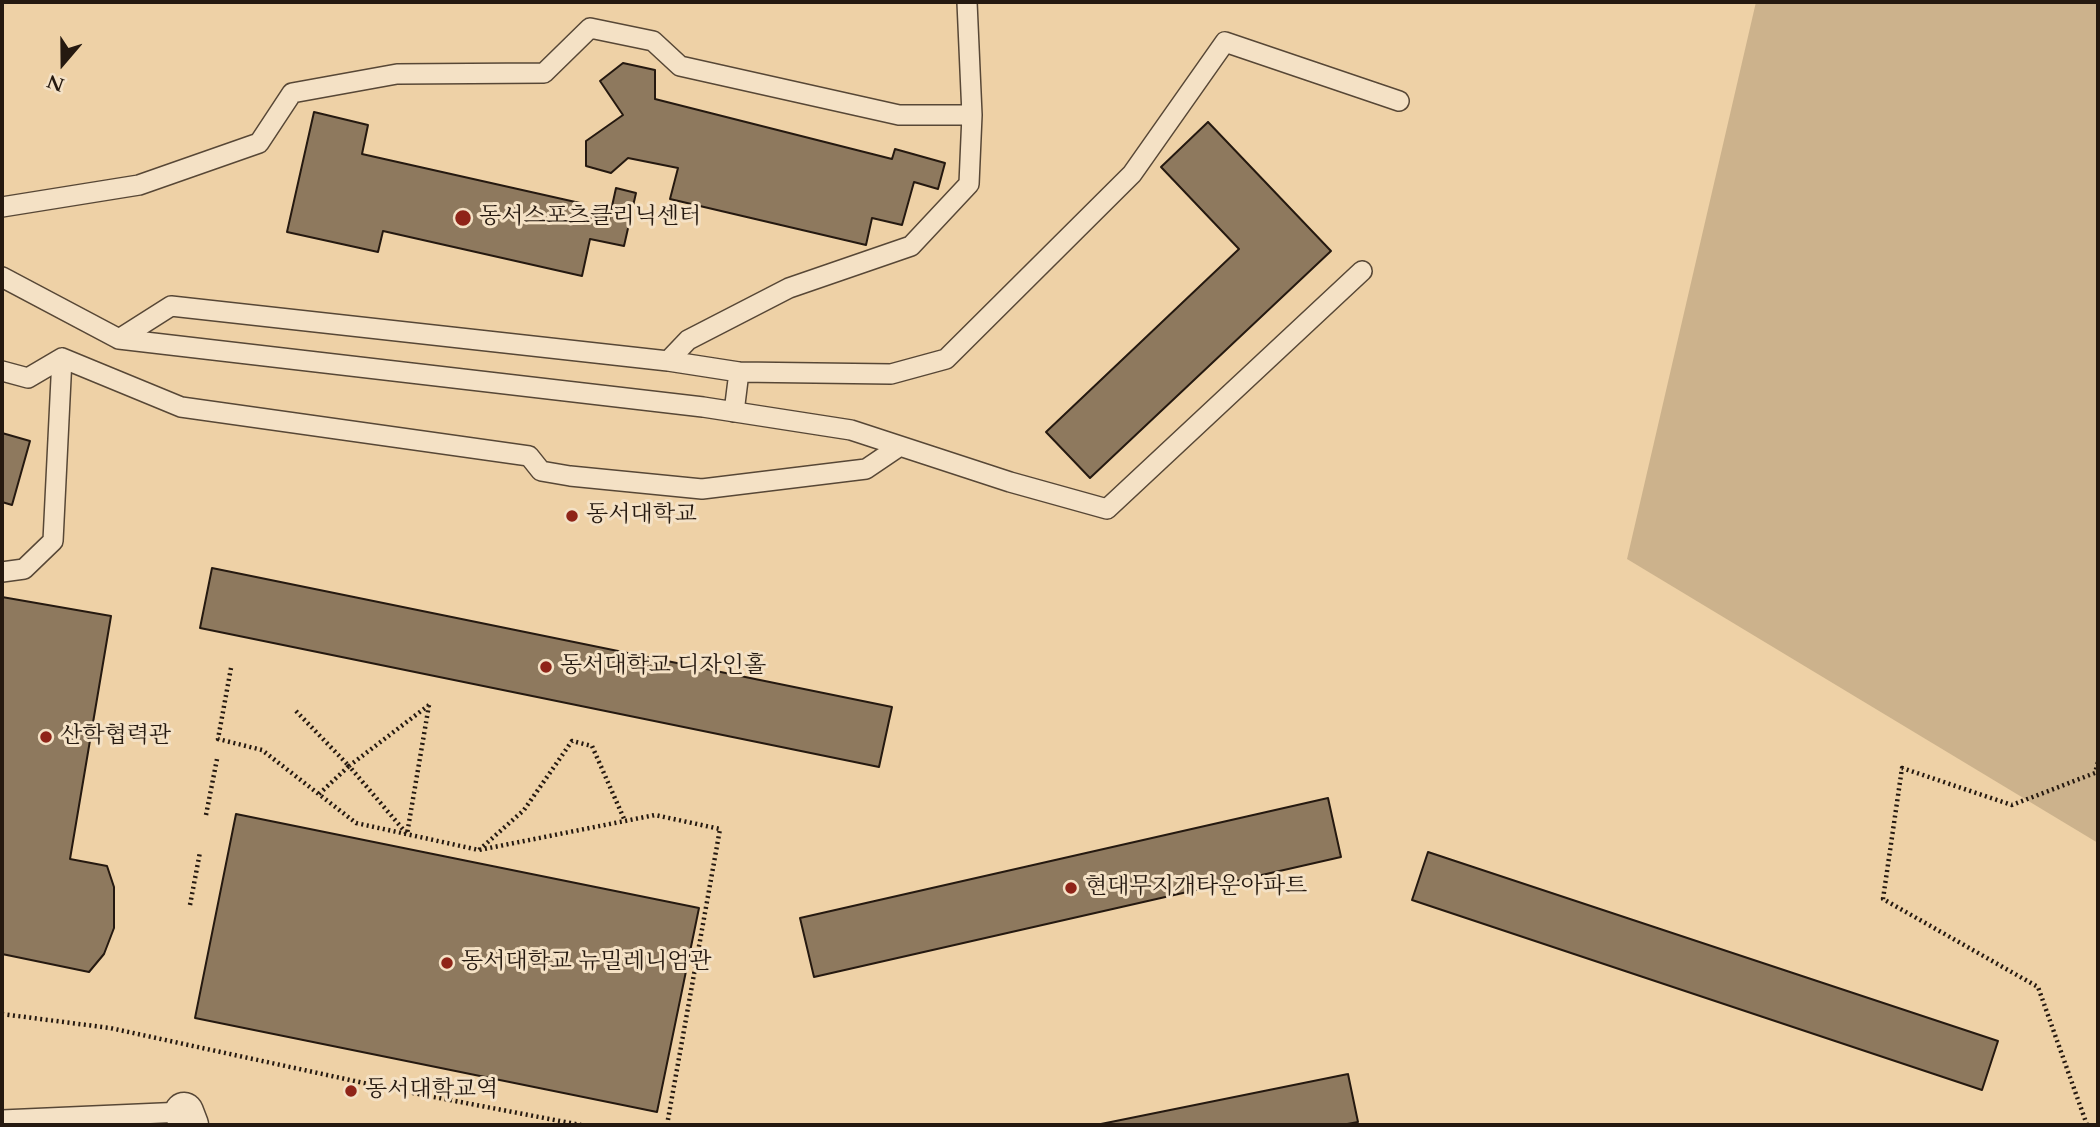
<!DOCTYPE html>
<meta charset="utf-8">
<style>
body{margin:0}
#map{position:relative;width:2100px;height:1127px;overflow:hidden;background:#eed1a6;font-family:Cardo,serif}
canvas{display:block}
.frame{position:absolute;inset:0;border:4px solid #251910;pointer-events:none}
.north{position:absolute;left:28px;top:28px;width:70px;height:70px;-webkit-text-stroke:5px #f4e1c5;paint-order:stroke;rotate:200deg;font-size:19px;font-weight:700;line-height:28px;text-align:center;color:#251910}
.north::after{content:'';display:block;margin:auto;width:24px;height:32px;background:#251910;clip-path:polygon(50% 0,100% 100%,50% 72%,0 100%)}
</style>
<div id="map">
<canvas width="2100" height="1127"></canvas>
<div class="frame"></div>
<div class="north">N</div>
</div>
<script>
const ctx = document.querySelector('canvas').getContext('2d');
ctx.lineJoin = 'round';
function fillPath(path, color) {
  ctx.fillStyle = color;
  ctx.fill(path, 'evenodd');
}
function poly(rows) {
  const path = new Path2D();
  for (const r of rows) {
    path.moveTo(r[0], r[1]);
    for (let i = 2; i < r.length; i += 2) path.lineTo(r[i], r[i + 1]);
  }
  return path;
}
function stroke(path, color, width, dash) {
  ctx.strokeStyle = color;
  ctx.lineWidth = width;
  ctx.lineCap = dash ? 'butt' : 'round';
  ctx.setLineDash(dash || []);
  ctx.stroke(path);
}
function write(font, color, halo, rows, align = 'center') {
  ctx.font = font + ' Cardo,"Noto Serif KR",serif';
  ctx.lineWidth = 6;
  ctx.setLineDash([]);
  ctx.textBaseline = 'middle';
  ctx.strokeStyle = halo;
  ctx.fillStyle = color;
  for (const [text, x, y, turn = 0] of rows) {
    ctx.save();
    ctx.translate(x, y);
    ctx.rotate((+turn || 0) * Math.PI / 180);
    ctx.textAlign = isNaN(turn) ? turn : align;
    if (halo) ctx.strokeText(text, 0, 0);
    ctx.fillText(text, 0, 0);
    ctx.restore();
  }
}
fillPath(poly([
 [1756,2,2098,2,2098,843,1627,559]
]), '#ccb28c');
const building = poly([
 [623,63,655,70,655,99,892,159,895,149,945,163,938,189,914,182,902,225,872,218,866,245,670,199,678,168,628,158,611,173,586,166,586,141,623,115,600,81,623,63],
 [314,112,368,125,362,154,580,203,578,213,609,220,616,188,636,193,624,246,590,239,582,276,383,231,378,252,287,232,314,112],
 [1208,122,1331,251,1090,478,1046,432,1239,249,1161,167,1208,122],
 [2,433,30,441,12,505,2,502,2,433],
 [212,568,892,707,879,767,200,628,212,568],
 [2,597,111,616,70,859,107,866,114,887,114,928,104,954,89,972,2,954,2,597],
 [1328,798,1341,857,814,977,800,918,1328,798],
 [236,814,699,908,657,1112,195,1018,236,814],
 [1428,852,1998,1041,1982,1090,1412,900,1428,852],
 [1348,1074,1358,1122,1342,1125,1096,1125,1348,1074]
]);
fillPath(building, '#8e795e');
stroke(building, '#251910', 2);
const service = poly([
 [2,207,139,185,259,143,292,93,397,74,544,73,590,28,653,41,680,66,899,115,972,115],
 [2,277,119,339,703,407,851,430,1010,482,1107,509,1362,271],
 [119,339,171,306,668,361,739,372,891,374,946,359,1132,174,1225,42,1399,101],
 [62,358,181,407,529,456,541,471,570,476,702,489,866,469,900,446],
 [668,361,688,340,789,288,911,246,969,184,972,115,967,2],
 [2,371,28,378,62,358],
 [734,412,739,372],
 [2,572,24,569,53,541,62,358],
 [2,1120,184,1112]
]);
const minor = poly([
 [184,1112,189,1125]
]);
stroke(service, '#574736', 22);
stroke(minor, '#574736', 41);
stroke(poly([
 [231,668,218,739,262,750,356,823,479,850,655,815,720,829,667,1125],
 [429,705,407,834,349,766,429,705],
 [296,711,349,766,319,794],
 [206,815,217,759],
 [479,850,524,810,572,741,592,746,625,821],
 [190,905,200,852],
 [2,1014,110,1028,387,1088,581,1125],
 [2087,1125,2038,987,1883,899,1902,768,2012,805,2095,773,2098,762]
]), '#251910', 4.5, [2, 3.5]);
stroke(service, '#f4e1c5', 19);
stroke(minor, '#f4e1c5', 38);
for (const [x, y, r, color] of [
 [463,218,9,"#8f2418"],
 [572,516,7,"#8f2418"],
 [546,667,7,"#8f2418"],
 [46,737,7,"#8f2418"],
 [1071,888,7,"#8f2418"],
 [447,963,7,"#8f2418"],
 [351,1091,7,"#8f2418"]
]) {
  const dot = new Path2D();
  dot.arc(x, y, r, 0, 2 * Math.PI);
  ctx.fillStyle = color;
  ctx.fill(dot);
  stroke(dot, '#f4e1c5', 2.5);
}
write('23px', '#251910', '#f4e1c5', [
 ["동서스포츠클리닉센터",479,218],
 ["동서대학교",586,516],
 ["동서대학교 디자인홀",560,667],
 ["산학협력관",60,737],
 ["현대무지개타운아파트",1085,888],
 ["동서대학교 뉴밀레니엄관",461,963],
 ["동서대학교역",365,1091]
], 'left');
</script>
